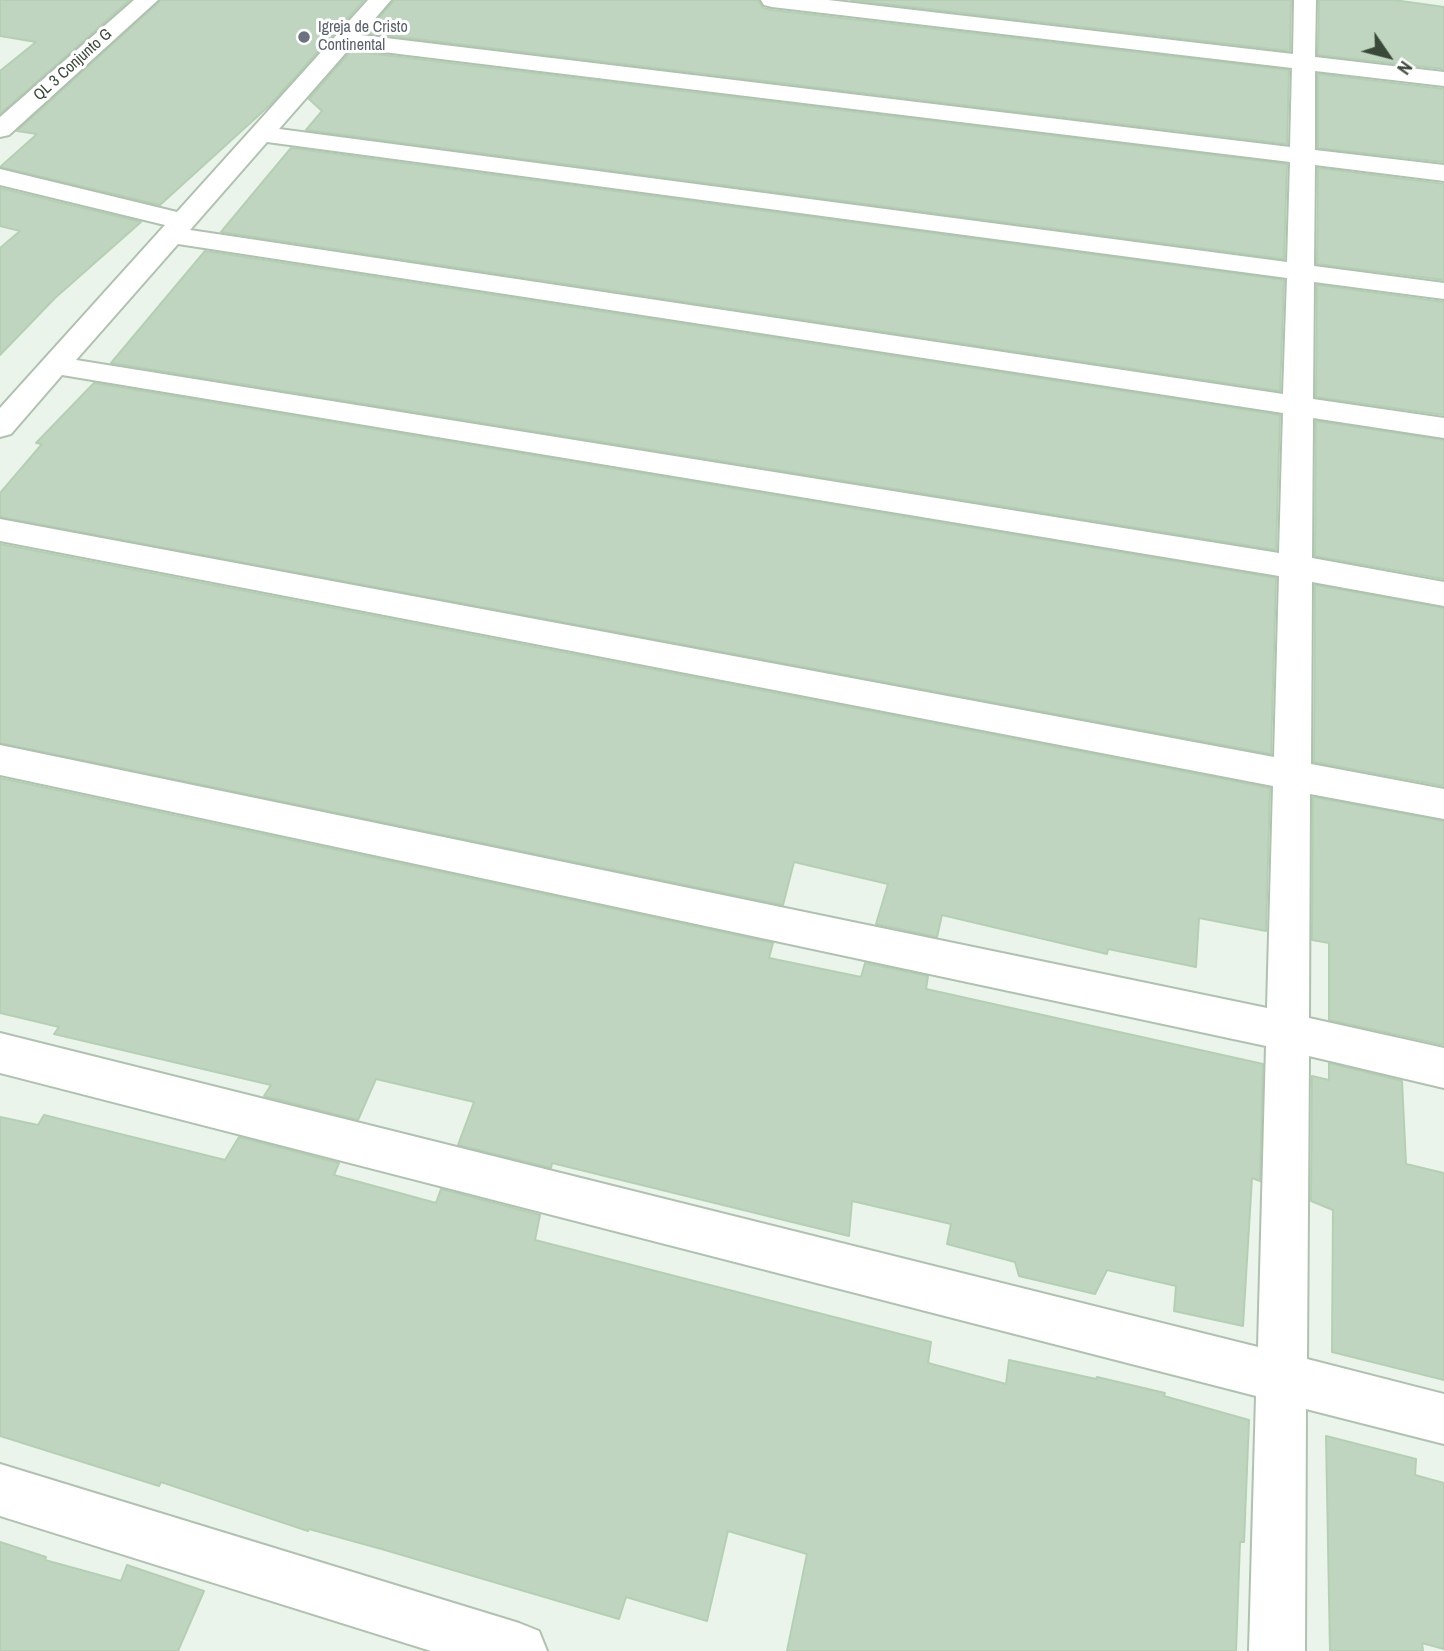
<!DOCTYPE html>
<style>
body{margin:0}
#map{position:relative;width:1444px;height:1651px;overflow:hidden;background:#eaf4ea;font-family:"Archivo Narrow",sans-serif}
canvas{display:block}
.north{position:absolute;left:1353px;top:21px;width:70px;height:70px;-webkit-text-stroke:5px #fff;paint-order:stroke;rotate:125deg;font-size:19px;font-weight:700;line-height:28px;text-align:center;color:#394838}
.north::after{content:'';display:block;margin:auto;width:24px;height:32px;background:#394838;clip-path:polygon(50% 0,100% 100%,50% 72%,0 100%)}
</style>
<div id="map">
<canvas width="1444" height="1651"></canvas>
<div class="north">N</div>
</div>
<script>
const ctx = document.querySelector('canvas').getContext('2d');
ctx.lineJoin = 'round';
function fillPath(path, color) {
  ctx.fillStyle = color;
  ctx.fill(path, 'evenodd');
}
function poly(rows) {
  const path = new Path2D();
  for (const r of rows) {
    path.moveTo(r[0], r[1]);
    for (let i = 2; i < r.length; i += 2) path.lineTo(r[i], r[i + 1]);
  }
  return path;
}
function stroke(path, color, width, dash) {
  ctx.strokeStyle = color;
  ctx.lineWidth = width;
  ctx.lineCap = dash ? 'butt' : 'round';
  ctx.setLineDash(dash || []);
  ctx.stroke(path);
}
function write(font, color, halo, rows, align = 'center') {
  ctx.font = font + ' "Archivo Narrow",sans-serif';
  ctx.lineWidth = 6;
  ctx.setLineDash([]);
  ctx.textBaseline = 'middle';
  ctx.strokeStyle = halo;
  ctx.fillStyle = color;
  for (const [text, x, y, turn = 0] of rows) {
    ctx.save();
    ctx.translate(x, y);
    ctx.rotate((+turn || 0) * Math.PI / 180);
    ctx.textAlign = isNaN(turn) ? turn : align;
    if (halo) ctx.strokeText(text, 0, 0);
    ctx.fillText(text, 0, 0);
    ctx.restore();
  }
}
const building = poly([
 [0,0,130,0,0,114,0,71,36,42,0,36,0,0],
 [161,0,364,0,270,105,160,205,0,167,37,134,17,131,161,0],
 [394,0,758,0,763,8,772,10,1289,70,1287,144,366,33,394,0],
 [851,0,1291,0,1290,51,851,0],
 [1319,0,1394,0,1444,7,1444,69,1318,55,1319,0],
 [351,51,1287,164,1284,259,306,130,322,111,309,99,351,51],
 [1318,74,1444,89,1444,162,1318,148,1318,74],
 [291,148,1284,280,1280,391,221,232,291,148],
 [1318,168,1444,184,1444,280,1317,264,1318,168],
 [0,188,141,222,55,298,0,355,0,248,20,231,0,226,0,188],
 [205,251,1280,415,1276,550,111,363,205,251],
 [1317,285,1444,302,1444,415,1316,397,1317,285],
 [94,383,1276,578,1271,754,0,517,0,493,42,444,36,443,94,383],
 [1316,421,1444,440,1444,579,1315,556,1316,421],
 [0,544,1270,788,1266,931,1199,918,1196,967,1108,949,1107,954,942,915,937,937,876,924,888,884,794,862,783,905,0,743,0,544],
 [1315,585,1444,608,1444,786,1314,762,1315,585],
 [0,778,773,943,769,958,861,977,865,963,928,976,926,989,1263,1064,1260,1181,1252,1178,1243,1326,1174,1311,1176,1286,1107,1270,1095,1294,1019,1276,1015,1262,947,1244,951,1224,852,1201,849,1236,552,1163,551,1168,458,1145,474,1102,376,1079,358,1120,264,1096,271,1085,54,1034,59,1027,0,1013,0,778],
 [1313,797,1444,821,1444,1045,1329,1020,1329,943,1312,940,1313,797],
 [1329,1063,1402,1081,1406,1164,1444,1173,1444,1380,1332,1352,1333,1210,1311,1201,1312,1076,1329,1080,1329,1063],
 [44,1115,225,1160,239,1137,339,1163,334,1175,436,1203,441,1189,540,1215,535,1240,931,1342,928,1363,1006,1384,1009,1360,1096,1379,1097,1377,1165,1393,1164,1396,1249,1420,1244,1542,1240,1542,1236,1651,787,1651,807,1554,728,1531,707,1621,626,1597,619,1619,385,1550,309,1529,308,1531,161,1482,159,1486,0,1436,0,1117,38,1125,44,1115],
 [1326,1436,1416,1459,1415,1475,1444,1483,1444,1649,1422,1643,1423,1651,1330,1651,1326,1436],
 [0,1542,46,1557,45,1560,121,1581,127,1565,204,1591,178,1651,0,1651,0,1542]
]);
fillPath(building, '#c0d5bf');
stroke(building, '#b4d0b3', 2);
const minor = poly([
 [134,0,158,0,9,135,0,137,0,117,134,0],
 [368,0,391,0,361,35,1290,147,1292,68,772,7,764,5,761,0,828,0,1293,54,1294,0,1316,0,1315,57,1444,72,1444,86,1315,71,1315,150,1444,165,1444,181,1315,165,1314,266,1444,283,1444,299,1314,282,1313,399,1444,418,1444,438,1313,418,1312,558,1444,582,1444,606,1312,582,1311,764,1444,789,1444,819,1310,794,1309,1018,1444,1048,1444,1088,1309,1056,1307,1359,1444,1394,1444,1444,1306,1409,1305,1651,1249,1651,1256,1396,0,1073,0,1033,1258,1347,1266,1046,0,775,0,745,1267,1008,1273,786,0,541,0,519,1274,757,1279,576,62,375,11,434,0,437,0,408,165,225,0,185,0,169,177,212,368,0],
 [350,48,1290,162,1287,262,279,129,350,48],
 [267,142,1287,278,1283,394,190,230,267,142],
 [178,244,1283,413,1279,553,76,360,178,244],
 [0,1464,519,1623,539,1631,547,1651,431,1651,0,1516,0,1464]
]);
stroke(minor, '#afc2af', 4);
fillPath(minor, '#fff');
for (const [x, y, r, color] of [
 [304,37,7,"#6b7280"]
]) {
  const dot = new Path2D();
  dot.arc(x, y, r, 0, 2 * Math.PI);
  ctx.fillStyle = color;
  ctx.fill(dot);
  stroke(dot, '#fff', 2.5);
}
write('16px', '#5b616d', '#fff', [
 ["Igreja de Cristo",318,28],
 ["Continental",318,46]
], 'left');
write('16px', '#394838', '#fff', [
 ["QL 3 Conjunto G",73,65,-42]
]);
</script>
